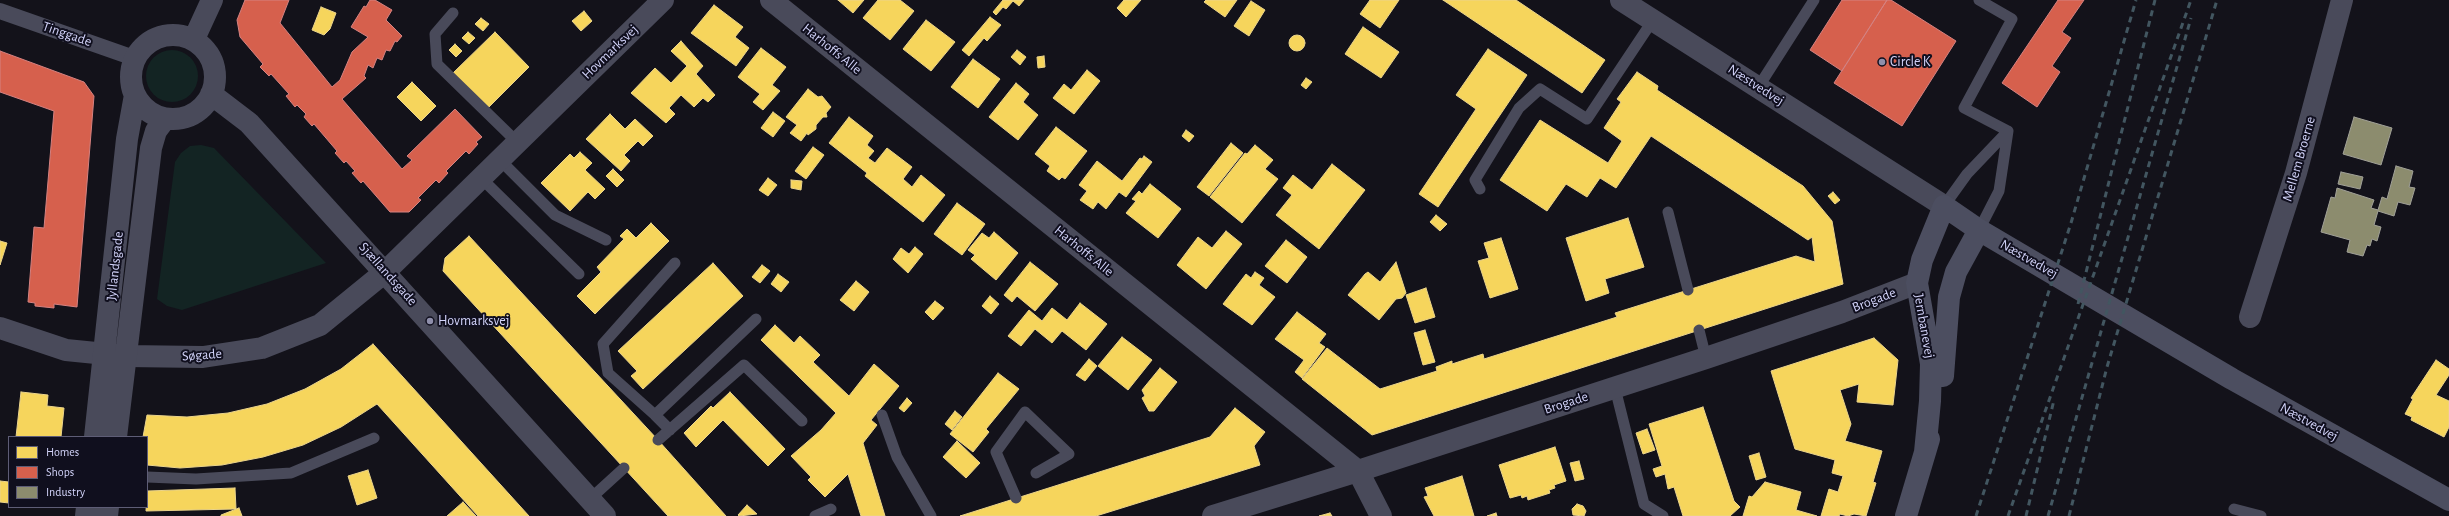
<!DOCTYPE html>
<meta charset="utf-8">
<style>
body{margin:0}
#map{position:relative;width:2449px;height:516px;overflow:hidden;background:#13121a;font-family:"Alegreya Sans",sans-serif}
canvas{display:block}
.legend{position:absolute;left:8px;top:436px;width:140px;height:72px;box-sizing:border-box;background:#100f1e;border:1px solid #5e5d76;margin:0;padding:5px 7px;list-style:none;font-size:12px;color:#d2d3f9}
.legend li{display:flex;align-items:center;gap:8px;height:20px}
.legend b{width:20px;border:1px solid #5e5d76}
</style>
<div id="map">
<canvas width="2449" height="516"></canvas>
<ul class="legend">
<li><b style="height:11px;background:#f6d55c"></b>Homes</li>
<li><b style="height:11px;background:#d6604d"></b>Shops</li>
<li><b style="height:11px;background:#8c8c6e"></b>Industry</li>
</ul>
</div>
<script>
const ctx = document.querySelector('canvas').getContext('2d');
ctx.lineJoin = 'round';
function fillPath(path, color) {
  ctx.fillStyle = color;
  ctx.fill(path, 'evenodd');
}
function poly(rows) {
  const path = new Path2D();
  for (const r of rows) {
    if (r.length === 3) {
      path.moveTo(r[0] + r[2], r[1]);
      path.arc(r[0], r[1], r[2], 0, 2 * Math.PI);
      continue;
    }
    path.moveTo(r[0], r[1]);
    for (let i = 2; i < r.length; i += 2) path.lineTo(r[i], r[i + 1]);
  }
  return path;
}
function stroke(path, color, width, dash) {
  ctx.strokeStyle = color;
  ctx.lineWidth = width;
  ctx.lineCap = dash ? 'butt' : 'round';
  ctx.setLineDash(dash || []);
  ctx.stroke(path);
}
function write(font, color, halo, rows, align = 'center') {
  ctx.font = font + ' "Alegreya Sans",sans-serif';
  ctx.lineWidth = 4;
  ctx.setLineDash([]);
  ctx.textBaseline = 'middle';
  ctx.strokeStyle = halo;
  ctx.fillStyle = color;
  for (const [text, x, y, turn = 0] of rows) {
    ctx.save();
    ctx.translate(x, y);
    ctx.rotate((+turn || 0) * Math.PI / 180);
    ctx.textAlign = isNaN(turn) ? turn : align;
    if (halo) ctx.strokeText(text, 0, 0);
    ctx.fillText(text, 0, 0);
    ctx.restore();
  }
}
fillPath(poly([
 [172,76,26],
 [201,145,214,148,326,263,182,310,167,306,157,299,175,162,181,153,190,146]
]), '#132423');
const homes = poly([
 [838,0,864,0,853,13,838,0],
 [878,0,900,0,914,11,890,40,863,18,878,0],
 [1003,0,1024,0,1019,6,1013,1,1006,9,1003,7,996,15,993,12,1003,0],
 [1124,0,1141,0,1126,17,1117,8,1124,0],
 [1206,0,1237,0,1225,17,1204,2,1206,0],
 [1370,0,1399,0,1380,28,1360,14,1370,0],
 [1443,0,1516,0,1605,60,1582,93,1443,0],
 [1251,1,1265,10,1249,36,1234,26,1251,1],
 [714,5,743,27,735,37,749,48,736,66,691,33,714,5],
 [321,7,336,13,330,29,324,35,312,30,321,7],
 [584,11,592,21,581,31,572,21,584,11],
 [990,17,1001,25,987,41,984,38,969,56,962,50,990,17],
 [481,18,489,24,483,31,475,24,481,18],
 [926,20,955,42,931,71,903,49,926,20],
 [1363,27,1399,52,1381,78,1345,54,1363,27],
 [468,32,475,38,469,44,462,38,468,32],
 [495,32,529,67,488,108,453,73,495,32],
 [1297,43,8],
 [681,41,703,66,696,74,715,95,708,102,703,98,694,107,681,95,669,108,675,114,666,123,631,93,655,68,671,83,687,66,671,51,681,41],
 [455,44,462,51,456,57,449,50,455,44],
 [761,48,786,67,772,85,780,91,763,110,753,102,760,94,738,77,761,48],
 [1488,49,1527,75,1438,207,1419,194,1476,109,1456,95,1488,49],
 [1017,50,1026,57,1020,65,1011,57,1017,50],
 [1044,56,1045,67,1038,68,1037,57,1044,56],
 [973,59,1000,79,978,108,951,87,973,59],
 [1087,70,1100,81,1074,114,1053,98,1064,84,1071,90,1087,70],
 [1637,72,1658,86,1657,90,1803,186,1832,221,1843,284,1372,435,1302,379,1327,348,1380,389,1437,371,1436,367,1452,361,1452,364,1483,354,1484,359,1617,317,1615,313,1796,256,1815,262,1812,237,1808,240,1651,136,1616,188,1600,178,1587,197,1566,184,1547,211,1500,180,1540,120,1608,163,1622,141,1604,128,1621,102,1617,99,1637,72],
 [1306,78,1312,82,1306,89,1301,85,1306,78],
 [412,82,436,106,421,121,397,97,412,82],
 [1016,83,1029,94,1023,102,1038,115,1018,140,989,117,1016,83],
 [808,89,818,97,822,96,831,107,826,113,827,117,823,117,816,125,816,129,808,135,807,133,801,141,790,133,797,125,786,117,808,89],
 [773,112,785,121,773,137,761,128,773,112],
 [610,114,625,129,635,119,653,136,643,146,638,141,624,155,630,161,621,171,586,139,610,114],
 [849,117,873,136,867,145,874,151,868,158,875,163,887,148,912,167,903,179,912,187,921,175,945,195,923,222,865,176,867,173,829,143,849,117],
 [1056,127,1087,151,1065,179,1062,177,1059,180,1047,171,1050,166,1035,154,1056,127],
 [1186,130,1194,136,1189,142,1182,136,1186,130],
 [1231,143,1243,153,1209,196,1197,187,1231,143],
 [1255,145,1273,160,1265,169,1278,179,1242,223,1210,197,1245,153,1247,154,1255,145],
 [813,147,824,155,806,179,795,171,813,147],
 [580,152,592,163,585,170,605,189,595,199,588,192,570,211,541,183,570,154,574,158,580,152],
 [1144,156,1152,162,1126,197,1119,192,1106,209,1098,202,1093,209,1080,200,1087,191,1079,185,1097,161,1122,181,1140,158,1142,159,1144,156],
 [1332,164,1365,190,1319,249,1276,215,1292,195,1283,188,1293,175,1312,190,1332,164],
 [613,169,624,180,617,187,606,176,613,169],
 [768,178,777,185,768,196,759,190,768,178],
 [791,180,802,181,801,190,791,188,791,180],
 [1150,184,1181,209,1158,238,1126,213,1136,201,1132,199,1139,191,1142,194,1150,184],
 [1833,192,1840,200,1835,204,1828,196,1833,192],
 [957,203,985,224,962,255,934,234,957,203],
 [1436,215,1447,224,1440,231,1430,222,1436,215],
 [1628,218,1644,267,1605,279,1609,293,1586,301,1566,238,1628,218],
 [651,223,669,241,595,314,577,296,601,272,597,267,624,239,620,236,627,229,636,238,651,223],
 [1226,231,1242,244,1206,289,1177,265,1198,237,1212,248,1226,231],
 [994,232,1018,253,996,280,971,259,975,255,968,250,982,233,989,238,994,232],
 [469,236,658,440,726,516,668,516,443,271,445,258,469,236],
 [1501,238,1518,289,1490,298,1478,261,1489,258,1484,243,1501,238],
 [1286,240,1307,257,1287,283,1265,266,1286,240],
 [0,241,7,243,0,265,0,241],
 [915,247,923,254,908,273,893,259,901,248,909,254,915,247],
 [1030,262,1058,284,1035,311,1017,296,1012,302,1004,295,1030,262],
 [1396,262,1406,293,1402,298,1396,299,1379,320,1348,295,1365,274,1368,272,1380,282,1396,262],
 [713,263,743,296,643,389,631,376,637,371,618,351,713,263],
 [762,265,770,271,760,283,752,277,762,265],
 [1255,272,1264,278,1259,285,1275,297,1252,325,1223,304,1246,274,1251,278,1255,272],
 [778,274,789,282,781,292,771,284,778,274],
 [856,281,869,292,854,311,840,300,856,281],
 [1426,288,1435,317,1415,323,1406,295,1426,288],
 [990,296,999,304,991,314,982,306,990,296],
 [935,301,944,308,933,320,925,312,935,301],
 [1080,303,1107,324,1086,350,1062,331,1052,343,1035,329,1021,346,1008,336,1029,310,1042,321,1052,308,1067,320,1080,303],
 [1297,312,1326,334,1319,343,1325,347,1302,378,1295,372,1304,360,1275,339,1297,312],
 [775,325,794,343,800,336,820,355,813,362,849,396,874,364,899,386,871,420,877,425,863,443,885,516,861,516,848,474,825,497,808,480,811,477,791,456,821,430,836,413,761,340,775,325],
 [1425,330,1435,362,1423,365,1414,333,1425,330],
 [1122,337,1152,360,1128,390,1098,366,1122,337],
 [1874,338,1898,360,1893,405,1857,402,1859,384,1840,390,1851,424,1845,441,1882,451,1873,482,1876,483,1866,516,1854,514,1848,516,1840,514,1839,516,1821,516,1829,489,1838,492,1843,476,1832,473,1835,460,1795,449,1771,371,1874,338],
 [373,344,529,516,478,516,377,404,341,427,303,445,263,457,222,465,180,468,147,465,147,437,143,437,147,415,187,417,228,413,267,404,305,389,341,369,373,344],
 [1089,359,1097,366,1085,381,1076,375,1089,359],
 [2436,360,2449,369,2449,375,2436,395,2449,401,2449,427,2444,437,2411,420,2412,417,2405,414,2413,399,2411,398,2436,360],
 [1160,368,1177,382,1154,411,1149,411,1142,398,1145,396,1142,390,1160,368],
 [998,373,1019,389,986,429,989,432,973,452,950,434,998,373],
 [21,392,48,395,47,406,64,408,61,437,16,437,21,392],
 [730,392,785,449,768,466,723,420,696,447,684,433,711,406,713,408,730,392],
 [907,398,912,403,904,412,899,408,907,398],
 [1703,407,1734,501,1740,507,1730,516,1683,516,1674,487,1668,489,1665,474,1656,477,1653,469,1662,466,1649,424,1703,407],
 [1235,408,1265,432,1254,446,1260,465,1096,516,960,516,1210,437,1235,408],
 [955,411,962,417,952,430,945,424,955,411],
 [1647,429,1655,450,1643,454,1636,433,1647,429],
 [957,441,980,463,966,478,943,457,957,441],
 [1555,447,1566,481,1554,485,1555,488,1549,490,1550,493,1528,500,1527,496,1522,498,1521,495,1510,498,1499,465,1555,447],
 [1759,453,1766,477,1756,480,1749,456,1759,453],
 [1579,461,1584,479,1575,481,1570,463,1579,461],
 [368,470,377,498,357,505,348,476,368,470],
 [1462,476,1474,516,1434,516,1424,497,1428,496,1425,488,1462,476],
 [0,481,9,482,9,503,0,502,0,481],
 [1765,482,1801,492,1796,510,1817,516,1743,516,1749,496,1752,497,1765,482],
 [235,488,236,509,146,511,147,491,235,488],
 [463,502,476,516,447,516,463,502],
 [1577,504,1583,506,1586,511,1584,516,1573,515,1572,509,1577,504],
 [747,505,757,514,739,516,738,515,747,505],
 [239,508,242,516,221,516,221,515,239,508],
 [1330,513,1332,516,1319,516,1330,513],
 [1496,513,1497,516,1487,516,1496,513]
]);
fillPath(homes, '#f6d55c');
stroke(homes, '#ebd48b', 1);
const shops = poly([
 [245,0,289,0,280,23,332,87,340,80,352,52,368,37,351,27,364,6,366,7,370,0,375,0,392,10,386,20,402,36,397,42,395,41,390,51,386,50,382,60,377,58,373,68,368,65,364,76,366,78,342,99,402,169,412,160,407,156,455,109,482,137,476,142,478,144,469,154,466,151,446,171,448,173,439,183,436,180,418,198,421,200,409,212,390,212,363,181,361,183,352,173,355,171,346,161,344,163,335,153,337,151,314,124,312,126,304,117,306,114,297,105,295,107,286,96,289,94,271,74,269,76,260,67,263,64,240,37,237,20,245,0],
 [1842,0,1887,0,1842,71,1810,50,1842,0],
 [1887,0,1891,0,1956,41,1902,126,1834,83,1887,0],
 [2058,0,2084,0,2062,32,2071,38,2052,66,2060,72,2037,107,2002,83,2058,0],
 [0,51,84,82,94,96,77,307,54,304,54,308,35,306,35,303,28,302,34,227,44,228,54,111,0,92,0,51]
]);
fillPath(shops, '#d6604d');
stroke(shops, '#d58281', 1);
const industry = poly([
 [2354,117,2392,128,2381,165,2343,154,2354,117],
 [2396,166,2413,171,2409,187,2415,188,2410,205,2398,202,2394,216,2378,211,2374,225,2381,227,2377,241,2372,239,2370,246,2367,245,2363,256,2347,252,2350,240,2321,232,2331,197,2335,198,2337,188,2374,200,2371,208,2378,210,2382,197,2387,199,2396,166],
 [2341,172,2363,177,2360,189,2338,184,2341,172]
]);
fillPath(industry, '#8c8c6e');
stroke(industry, '#a1a198', 1);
stroke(poly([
 [1979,0,2012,19,1964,108,2008,131],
 [453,13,435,34,437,64,518,143],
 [1759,86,1814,0],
 [500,160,555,215,606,240],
 [481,178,579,274],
 [1480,189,1475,180,1519,108,1540,89,1587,119,1653,20],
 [1944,206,1967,174,2008,131],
 [1668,212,1688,290],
 [1979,230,1999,191,2008,131],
 [675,263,603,344,608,373,655,415,756,319],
 [1699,330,1706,358],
 [1615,388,1644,504,1663,516],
 [655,415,670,430],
 [882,415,897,457,931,516],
 [658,440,744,365,802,421],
 [147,477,196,479,291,473,374,438],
 [1016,498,996,452,1025,412,1069,454,1036,473],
 [590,499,624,468],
 [2234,509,2261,516],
 [815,516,831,509]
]), '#494a5a', 11);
stroke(poly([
 [0,11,134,58]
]), '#494a5a', 16);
stroke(poly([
 [771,0,1358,471,1381,516],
 [2250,317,2296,173,2342,0],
 [0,328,66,350,126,356,203,357,262,348,320,325,385,272,663,0],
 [1213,516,1358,471,1706,358,1842,312,1917,283]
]), '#494a5a', 22);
stroke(poly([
 [1621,0,1944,206],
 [173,77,42],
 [194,39,212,0],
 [211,94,249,123,605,516],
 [95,437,127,139,135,95],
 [116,437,151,148,156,131,165,119],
 [86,516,87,507],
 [107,516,108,507]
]), '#494a5a', 22);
stroke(poly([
 [1943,376,1949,297,1956,272,1979,230],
 [1925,452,1930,401,1931,364,1917,283,1922,260,1944,206,1979,230,2232,379,2449,500],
 [1906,516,1929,439]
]), '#4c4e60', 22);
stroke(poly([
 [2078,304,2155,0],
 [1976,516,2071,223,2136,0],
 [2008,516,2191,0],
 [2026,516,2054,400],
 [2048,516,2191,18],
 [2069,516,2107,367,2217,0]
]), '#425660', 3, [6, 5]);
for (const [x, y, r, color] of [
 [1882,62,4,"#8f8fab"],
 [430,321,4,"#8f8fab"]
]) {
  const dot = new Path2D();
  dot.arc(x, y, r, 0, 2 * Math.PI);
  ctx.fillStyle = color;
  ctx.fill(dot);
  stroke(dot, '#100f1e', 1.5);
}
write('14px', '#d2d3f9', '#100f1e', [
 ["Tinggade",67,34,19],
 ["Harhoffs Alle",832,49,39],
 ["Hovmarksvej",610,52,-44],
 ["Næstvedvej",1756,85,33],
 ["Mellem Broerne",2299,159,-74],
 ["Harhoffs Alle",1084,251,39],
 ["Næstvedvej",2029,259,30],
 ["Jyllandsgade",115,266,-84],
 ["Sjællandsgade",388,274,48],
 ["Brogade",1874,300,-21],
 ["Jernbanevej",1924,326,80],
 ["Søgade",202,355,-4],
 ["Brogade",1566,403,-18],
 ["Næstvedvej",2309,422,29]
]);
write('14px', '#d2d3f9', '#100f1e', [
 ["Circle K",1890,62],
 ["Hovmarksvej",438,321]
], 'left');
</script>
